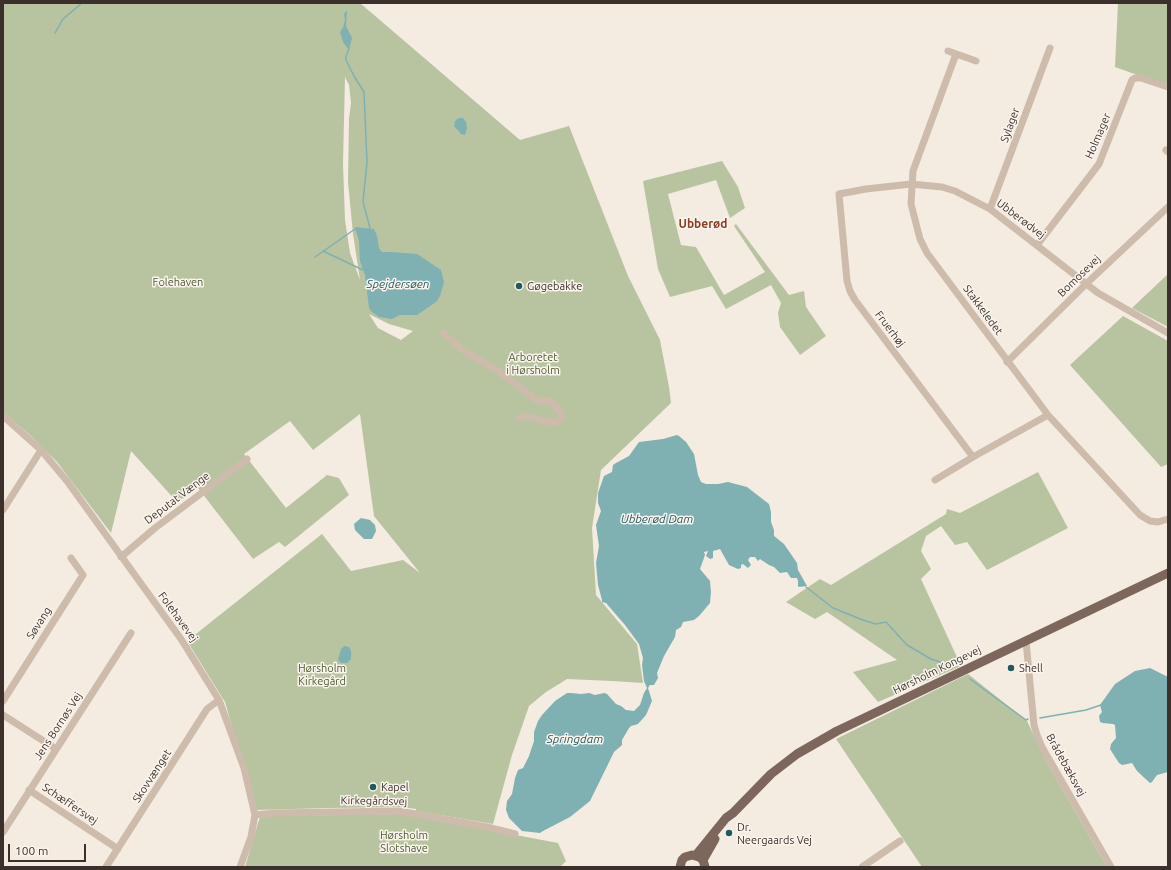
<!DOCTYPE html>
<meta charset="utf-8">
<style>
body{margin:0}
#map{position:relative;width:1171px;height:870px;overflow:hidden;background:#f4ebe1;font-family:Ubuntu,sans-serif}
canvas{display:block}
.frame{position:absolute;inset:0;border:4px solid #3b302b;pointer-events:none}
.scale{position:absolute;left:8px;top:844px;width:78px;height:18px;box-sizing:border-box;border:2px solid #3b302b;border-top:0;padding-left:5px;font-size:12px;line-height:14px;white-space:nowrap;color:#3b302b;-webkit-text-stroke:3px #fbf5ee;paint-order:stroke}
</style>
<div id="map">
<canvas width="1171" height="870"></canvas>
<div class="frame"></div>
<div class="scale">100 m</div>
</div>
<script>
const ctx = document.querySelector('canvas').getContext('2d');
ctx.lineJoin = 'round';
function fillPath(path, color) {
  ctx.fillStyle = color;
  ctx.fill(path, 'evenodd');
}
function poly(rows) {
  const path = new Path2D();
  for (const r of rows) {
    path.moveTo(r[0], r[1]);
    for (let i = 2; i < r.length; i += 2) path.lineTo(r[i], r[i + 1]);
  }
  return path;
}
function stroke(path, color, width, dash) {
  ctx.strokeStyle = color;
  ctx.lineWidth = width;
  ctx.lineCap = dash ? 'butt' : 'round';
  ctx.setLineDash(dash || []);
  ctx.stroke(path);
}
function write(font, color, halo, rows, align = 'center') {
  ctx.font = font + ' Ubuntu,sans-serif';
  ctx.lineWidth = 3;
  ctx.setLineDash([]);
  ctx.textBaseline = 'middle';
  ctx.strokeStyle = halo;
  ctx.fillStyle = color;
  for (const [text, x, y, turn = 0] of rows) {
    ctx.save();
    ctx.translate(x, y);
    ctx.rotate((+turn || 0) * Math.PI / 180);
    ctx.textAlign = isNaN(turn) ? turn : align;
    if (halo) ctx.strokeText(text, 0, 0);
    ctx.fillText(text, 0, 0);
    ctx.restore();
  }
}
fillPath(poly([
 [3,3,360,3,520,140,569,126,628,276,660,340,669,387,671,403,601,470,592,528,596,595,637,644,643,683,612,681,567,679,546,692,529,706,512,755,493,824,416,811,416,809,403,807,329,808,256,810,225,702,187,641,322,534,351,571,403,560,420,573,374,516,360,414,313,450,290,421,244,454,286,508,327,475,339,478,349,495,285,547,279,542,253,559,198,488,177,502,131,451,111,533,57,462,31,436,3,412],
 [345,77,349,85,351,103,349,119,348,182,353,234,360,280,350,253,345,220,343,163],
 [369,314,389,324,413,331,401,340,378,328],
 [1118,3,1168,3,1168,86,1115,67],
 [722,161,738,187,745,208,730,218,716,180,668,194,681,245,696,247,724,295,765,272,734,226,736,224,789,295,804,291,806,307,826,336,800,355,780,327,778,313,781,303,771,285,726,309,712,286,670,297,658,269,643,181],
 [1168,274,1168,327,1132,308],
 [1123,316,1168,341,1168,464,1161,467,1070,365],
 [1038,472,1068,528,987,570,967,542,955,545,941,526,926,536,921,551,931,569,921,579,961,666,878,702,853,672,897,660,827,612,815,619,786,602,820,579,831,585,946,514,947,509,960,513],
 [968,674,1027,721,1045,759,1107,867,922,867,836,739],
 [405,814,558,843,566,861,560,867,245,867,258,823,260,818,273,816]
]), '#b8c4a0');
fillPath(poly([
 [347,10,346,26,352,38,349,50,343,42,340,32,343,28,345,20,344,14],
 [459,118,463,118,466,122,467,128,465,135,461,134,454,126,455,121],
 [355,227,374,229,377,236,379,248,382,252,391,252,417,254,441,270,444,282,440,296,436,302,417,315,400,315,392,319,379,317,372,312,369,308,365,275,360,261,359,241,355,228],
 [677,435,679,436,686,442,694,454,698,475,701,482,706,484,718,484,728,482,747,487,769,504,771,512,771,522,774,530,774,536,784,544,797,563,798,570,807,586,799,587,798,586,798,581,797,578,791,578,787,572,780,573,774,567,769,565,760,559,758,561,755,557,750,557,748,560,751,565,748,568,743,564,741,565,741,568,738,569,729,565,720,549,713,551,713,558,710,559,706,556,708,551,704,552,705,555,700,569,710,581,711,592,710,603,699,616,694,620,683,622,681,627,676,630,675,637,664,656,657,673,658,678,654,685,650,685,648,688,652,701,646,715,638,724,631,726,629,728,622,740,622,745,614,752,590,801,570,817,543,831,540,833,522,831,509,818,506,810,507,801,512,794,515,778,518,770,523,768,529,756,534,741,534,732,538,721,542,715,555,701,567,693,571,693,581,694,589,693,595,695,604,693,607,694,616,704,621,706,626,710,634,711,640,705,644,693,647,688,644,681,642,665,643,658,639,644,625,625,606,603,602,602,602,600,598,585,596,563,599,546,596,525,601,511,598,503,598,493,604,476,612,472,613,465,616,463,629,456,639,442,663,439],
 [361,518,370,520,375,525,376,531,372,539,364,539,355,530,354,524],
 [344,646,349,647,351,651,351,659,347,663,341,663,338,660,341,649],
 [1150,668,1168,677,1168,772,1157,775,1152,782,1150,783,1137,771,1132,763,1122,765,1119,763,1110,749,1111,744,1116,738,1115,725,1113,724,1103,723,1100,722,1099,716,1102,712,1100,705,1115,684,1135,671]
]), '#7fb0b2');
stroke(poly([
 [55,33,63,19,82,3],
 [349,49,346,56,346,60,354,76,364,92,367,162,363,202,370,228],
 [323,251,363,270],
 [315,257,355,229],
 [806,587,833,608,863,620,876,624,886,622,907,645,931,659,954,667],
 [970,679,1026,720,1028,719],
 [1040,718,1086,710,1101,705]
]), '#7fb0b2', 1.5);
stroke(poly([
 [948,51,976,61],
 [956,54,913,171,911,204,920,239,927,253,942,273,1048,415,1140,515,1150,521,1158,522,1168,519],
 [1166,150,1168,152],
 [990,209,1050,48],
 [1037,245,1099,164,1132,80,1135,78,1141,78,1168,87],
 [443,333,461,349,498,371,538,401,550,401,560,411,562,417,557,422,542,421,532,417,523,416,520,418],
 [1007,362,1086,284,1168,207],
 [1048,415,973,457,855,300,850,291,847,281,839,194,866,189,911,184,942,187,955,191,990,209,1098,293,1168,333],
 [3,416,41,450,67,481,181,639,219,700,244,768,255,815,251,837,240,867],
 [935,480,973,457],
 [3,510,41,450],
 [121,557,155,528,247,459],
 [1026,641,1034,725,1037,735,1042,747,1111,867],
 [3,701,83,575,71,558],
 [3,715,56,749],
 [29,790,118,849],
 [255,815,276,813,399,811,487,827,515,834],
 [3,832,131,633],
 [106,867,207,709,219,700],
 [862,867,900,841]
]), '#cdbbac', 7);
stroke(poly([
 [696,855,726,818,733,813,771,774,797,754,837,731,1168,573],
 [703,860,715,839],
 [680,867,682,860,685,857,692,855,699,857,703,860,705,867]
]), '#7d675c', 9);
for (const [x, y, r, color] of [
 [519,286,4,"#1f5a5e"],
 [1011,668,4,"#1f5a5e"],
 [373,787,4,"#1f5a5e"],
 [729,833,4,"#1f5a5e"]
]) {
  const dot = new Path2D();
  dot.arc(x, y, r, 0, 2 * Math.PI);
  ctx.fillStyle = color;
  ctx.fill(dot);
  stroke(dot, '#fbf5ee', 1.5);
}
write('11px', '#3b302b', '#fbf5ee', [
 ["Sylager",1010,125,-70],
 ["Holmager",1098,136,-67],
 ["Ubberødvej",1021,219,37],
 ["Bomosevej",1079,276,-44],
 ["Stakkeledet",983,310,54],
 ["Fruerhøj",890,329,53],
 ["Deputat Vænge",177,498,-37],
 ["Folehavevej",178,617,54],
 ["Søvang",39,623,-57],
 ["Hørsholm Kongevej",937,670,-26],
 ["Jens Bornøs Vej",58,726,-57],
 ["Brådebæksvej",1066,765,61],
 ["Skovvænget",152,776,-57],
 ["Kirkegårdsvej",374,801,1],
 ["Schæffersvej",70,804,34]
]);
write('11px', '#4a5a2e', '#fbf5ee', [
 ["Folehaven",178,282],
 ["Arboretet",533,357],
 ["i Hørsholm",533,370],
 ["Hørsholm",322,668],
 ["Kirkegård",322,681],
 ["Hørsholm",404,835],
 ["Slotshave",404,848]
]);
write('11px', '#3b302b', '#fbf5ee', [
 ["Gøgebakke",527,286],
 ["Shell",1019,668],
 ["Kapel",381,787],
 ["Dr.",737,827],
 ["Neergaards Vej",737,840]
], 'left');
write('bold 12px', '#8c3b22', '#fbf5ee', [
 ["Ubberød",703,224]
]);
write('italic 12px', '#1f5a5e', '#fbf5ee', [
 ["Spejdersøen",398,284],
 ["Ubberød Dam",657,519],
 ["Springdam",575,739]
]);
</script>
